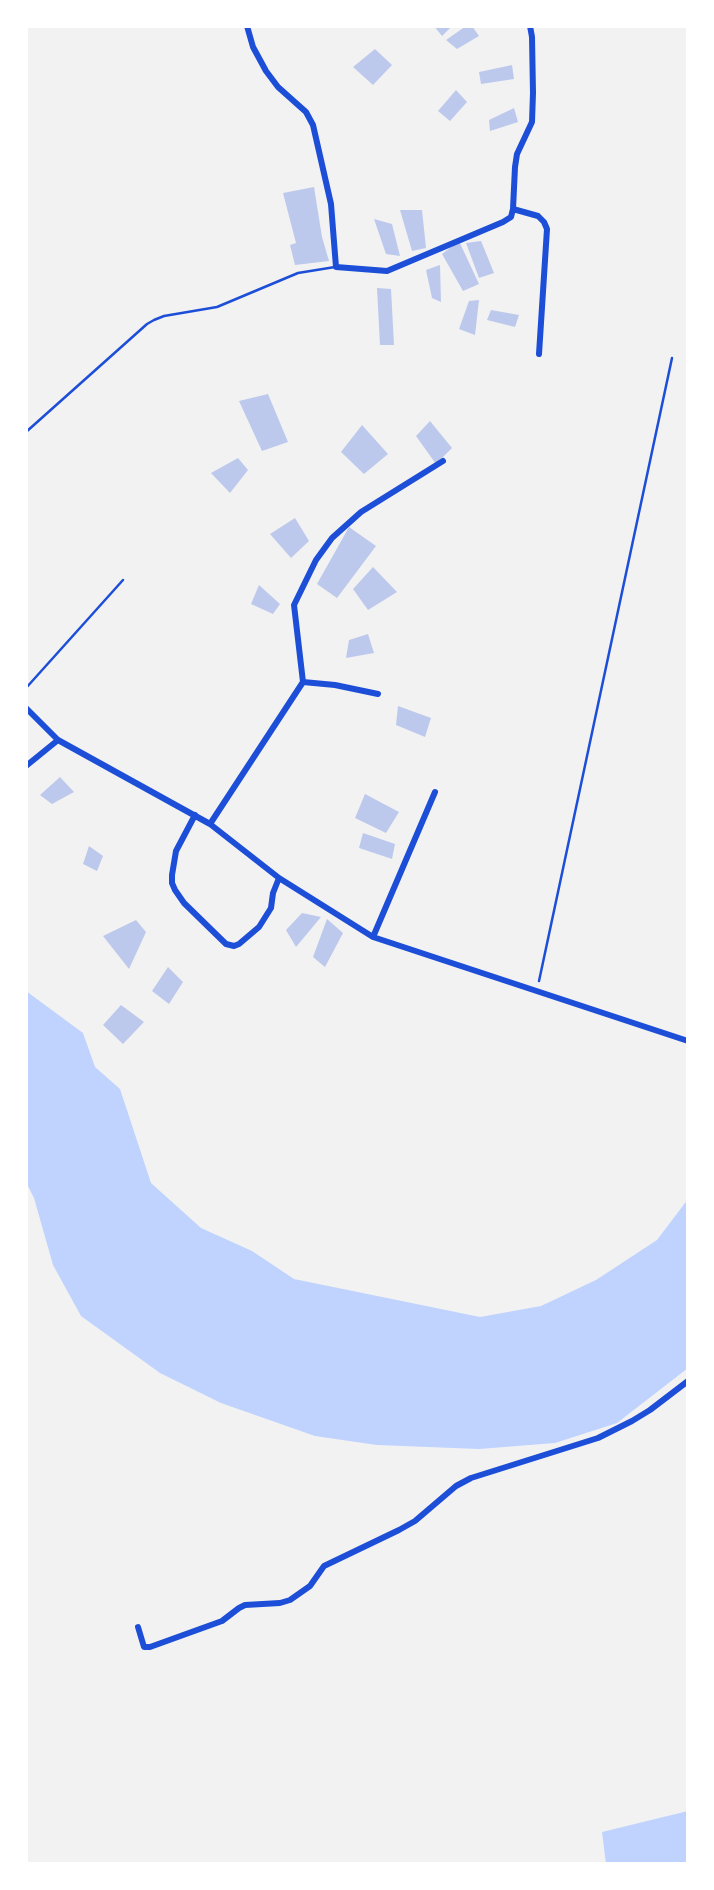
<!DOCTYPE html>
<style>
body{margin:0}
#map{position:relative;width:714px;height:1890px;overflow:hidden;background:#f2f2f2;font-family:"PT Sans Narrow",sans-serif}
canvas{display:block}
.frame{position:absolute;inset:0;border:28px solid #fff;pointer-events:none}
</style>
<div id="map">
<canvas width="714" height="1890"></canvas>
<div class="frame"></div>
</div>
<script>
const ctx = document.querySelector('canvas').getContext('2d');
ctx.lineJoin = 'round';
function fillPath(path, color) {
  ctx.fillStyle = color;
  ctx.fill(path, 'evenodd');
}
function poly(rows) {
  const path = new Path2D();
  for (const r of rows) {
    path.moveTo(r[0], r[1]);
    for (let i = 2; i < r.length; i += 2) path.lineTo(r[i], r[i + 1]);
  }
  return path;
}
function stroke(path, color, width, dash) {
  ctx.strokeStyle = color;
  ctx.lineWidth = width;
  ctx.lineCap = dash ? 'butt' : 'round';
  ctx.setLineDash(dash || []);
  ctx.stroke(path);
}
fillPath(poly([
 [26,991,83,1033,95,1067,120,1089,151,1183,201,1228,252,1251,294,1279,480,1317,541,1306,596,1280,657,1240,688,1199,688,1368,617,1423,555,1443,479,1449,377,1445,315,1436,221,1403,160,1373,81,1316,53,1265,34,1198,26,1182],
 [688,1811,688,1864,606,1864,602,1832]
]), '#bfd3fe');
fillPath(poly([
 [434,26,452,26,442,36],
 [466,26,472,26,479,36,457,49,446,40],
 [375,49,392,65,373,85,353,67],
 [512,65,514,79,481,84,479,72],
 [456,90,467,102,450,121,438,111],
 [514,108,518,122,490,131,489,120],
 [314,187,322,237,329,261,295,265,290,245,296,243,283,193],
 [400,210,422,210,426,248,412,251],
 [374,219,392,224,400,256,386,254],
 [459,241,479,284,463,291,442,254],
 [481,241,494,273,479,278,466,243],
 [440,265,441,302,432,298,426,270],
 [377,288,391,289,394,345,380,345],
 [479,300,475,335,459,329,469,301],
 [491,310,519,315,515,327,487,320],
 [268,394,288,442,262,451,239,401],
 [430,421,452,448,436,464,416,436],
 [362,425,388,454,364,474,341,452],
 [238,458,248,470,230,493,211,473],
 [295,518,309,541,291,558,270,534],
 [349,527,376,546,337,598,317,584],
 [373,567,397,592,368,610,353,589],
 [259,585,280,604,273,614,251,604],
 [368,634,374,653,346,658,349,640],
 [398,706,431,718,425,737,396,725],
 [60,777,74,792,52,804,40,795],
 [365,794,399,812,386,833,355,818],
 [363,833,395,844,392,859,359,848],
 [89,846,103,856,97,871,83,864],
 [302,913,321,917,296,947,286,930],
 [327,919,343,933,325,967,313,957],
 [136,920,146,932,129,969,103,936],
 [168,967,183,982,169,1004,152,991],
 [121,1005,144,1022,123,1044,103,1025]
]), '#bdc9ec');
stroke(poly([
 [539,981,672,358]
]), '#1d4ed8', 2.5);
stroke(poly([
 [26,432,147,324,154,320,164,316,217,307,298,273,335,267],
 [26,688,123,580]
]), '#1d4ed8', 2.5);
stroke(poly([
 [247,26,253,47,266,71,278,87,306,112,313,125,331,204,336,267,387,271,503,222,511,217,513,209,515,167,517,154,532,122,533,93,532,37,530,26],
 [513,209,538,216,544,222,547,229,539,354],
 [303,682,335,685,378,694],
 [26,708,58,740,210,824,279,878,373,937,688,1041],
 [26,766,58,740],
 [195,815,176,851,172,875,172,883,175,890,184,903,226,944,234,946,239,944,259,927,271,908,273,893,279,878],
 [210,824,303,682,294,605,316,560,332,538,361,512,443,461],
 [373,937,435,792],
 [138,1627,144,1647,150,1647,222,1621,239,1608,245,1605,280,1603,290,1600,310,1586,324,1566,399,1530,415,1521,456,1486,471,1478,598,1438,632,1421,650,1410,688,1381]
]), '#1d4ed8', 6);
</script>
